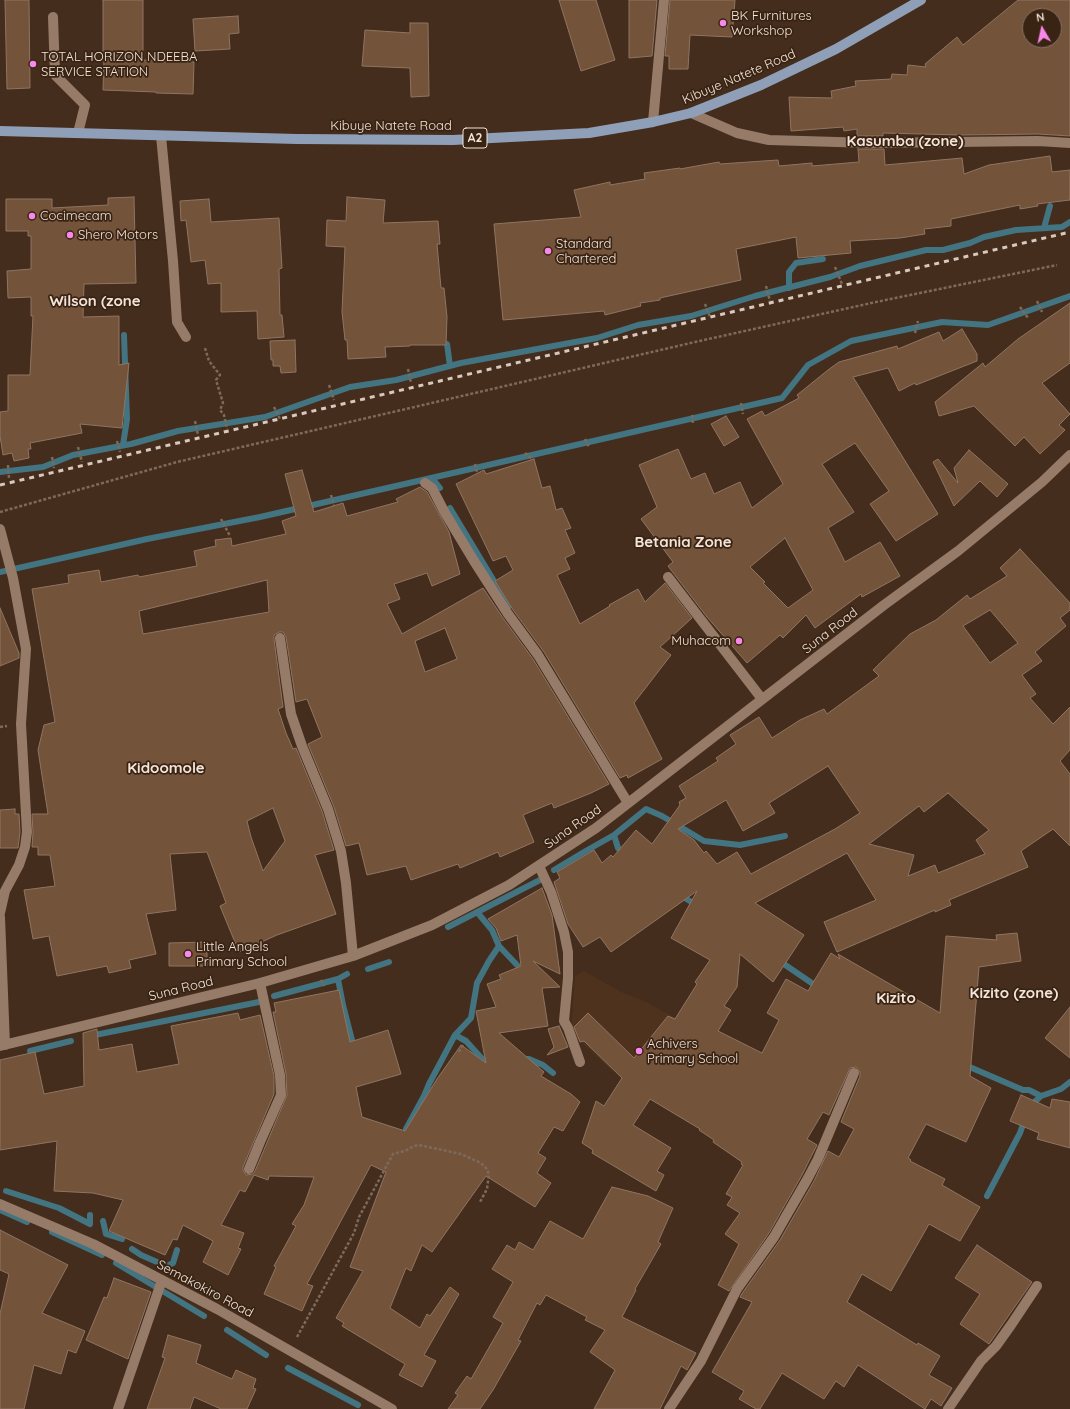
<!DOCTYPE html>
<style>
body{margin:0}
#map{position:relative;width:1070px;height:1409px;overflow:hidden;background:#442d1c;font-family:Quicksand,sans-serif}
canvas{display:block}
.north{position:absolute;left:1022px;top:8px;width:40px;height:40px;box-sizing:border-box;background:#392312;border:1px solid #837062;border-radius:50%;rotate:351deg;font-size:11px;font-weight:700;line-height:16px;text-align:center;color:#f3e4da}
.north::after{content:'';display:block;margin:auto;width:14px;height:18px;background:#f888ea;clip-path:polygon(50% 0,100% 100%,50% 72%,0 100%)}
</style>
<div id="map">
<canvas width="1070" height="1409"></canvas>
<div class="north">N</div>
</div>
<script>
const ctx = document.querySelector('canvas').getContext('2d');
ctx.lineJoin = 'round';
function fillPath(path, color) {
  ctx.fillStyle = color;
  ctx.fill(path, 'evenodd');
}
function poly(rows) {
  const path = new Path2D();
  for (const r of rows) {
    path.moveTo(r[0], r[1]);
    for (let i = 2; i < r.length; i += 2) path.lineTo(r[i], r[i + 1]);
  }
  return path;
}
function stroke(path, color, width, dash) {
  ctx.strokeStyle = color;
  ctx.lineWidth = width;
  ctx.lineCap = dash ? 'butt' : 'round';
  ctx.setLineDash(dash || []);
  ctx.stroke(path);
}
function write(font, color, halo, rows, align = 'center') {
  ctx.font = font + ' Quicksand,sans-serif';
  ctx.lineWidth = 3.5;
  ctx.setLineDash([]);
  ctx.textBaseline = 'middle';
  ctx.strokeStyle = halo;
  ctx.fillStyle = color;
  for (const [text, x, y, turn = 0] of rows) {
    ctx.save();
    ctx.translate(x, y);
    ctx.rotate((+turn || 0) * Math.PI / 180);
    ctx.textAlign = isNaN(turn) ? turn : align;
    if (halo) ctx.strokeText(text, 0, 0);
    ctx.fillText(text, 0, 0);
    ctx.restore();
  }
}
fillPath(poly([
 [584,971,621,992,646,1002,671,1016,693,1026,633,1081,610,1069,571,1033,575,976]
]), '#4f321d');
stroke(poly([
 [1044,228,1050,206],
 [789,288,789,272,796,263,823,259],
 [447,344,450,366],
 [123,445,127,419,124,335],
 [0,472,43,467,73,455,131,444,178,431,265,417,350,387,396,380,461,363,597,338,638,325,691,316,755,296,830,277,860,266,926,250,943,250,970,243,984,237,1016,230,1062,227,1070,222],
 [432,478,440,488],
 [450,508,509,606],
 [0,572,147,539,260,517,782,398,808,365,851,341,942,322,988,325,1070,296],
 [614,835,618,848,624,855],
 [554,870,584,852,614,835,646,809,662,816,704,841,740,845,785,836],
 [680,895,698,906],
 [477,912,492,930,499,946,517,965],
 [448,927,540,880],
 [778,960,819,988],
 [368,969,389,962],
 [338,979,343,1005,354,1048],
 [274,996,338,979,347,974],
 [455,1035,466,1041,485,1062,494,1061],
 [90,1036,259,1002],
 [30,1051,71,1041],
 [521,1059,529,1059,543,1065,553,1073],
 [965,1065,1023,1090,1029,1090,1041,1096],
 [1029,1107,1041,1096,1061,1089,1070,1082],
 [406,1129,424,1096,429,1084,455,1035,471,1018,477,983,489,961,499,946],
 [6,1191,59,1208,90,1224,90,1215],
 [987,1196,1020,1133,1025,1119],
 [0,1210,27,1222],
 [103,1221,106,1234,122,1239],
 [52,1232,102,1255],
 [132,1249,141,1255,157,1262],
 [116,1263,204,1316],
 [167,1266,173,1263,177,1250],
 [195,1282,216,1294],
 [227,1330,266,1355],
 [288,1368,358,1405]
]), '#437482', 6);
const building = poly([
 [5,0,29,0,30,88,7,89,5,0],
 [103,0,143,0,143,60,194,62,193,94,156,93,156,92,103,90,104,56,103,56,103,0],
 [559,0,596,0,615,60,581,71,559,0],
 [629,0,657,0,652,56,629,58,629,0],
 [670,0,735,0,732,37,690,35,688,69,669,69,669,56,665,56,670,0],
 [1018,0,1070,0,1070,136,1038,134,960,135,883,133,883,136,857,136,857,129,844,131,843,127,791,131,789,97,832,98,831,91,856,86,855,81,891,79,892,74,907,75,908,65,926,67,925,64,957,37,963,45,1018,0],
 [1030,16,1054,16,1054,40,1030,40,1030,16],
 [238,16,239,33,229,34,230,49,195,51,193,19,238,16],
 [410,23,428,23,429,96,411,97,410,68,362,66,365,30,410,33,410,23],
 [858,149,884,149,885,165,962,158,964,174,989,165,1050,156,1052,172,1070,170,1070,200,1037,204,1038,206,1020,209,1020,205,951,219,951,226,924,229,925,234,900,238,850,241,851,253,798,258,796,237,736,249,741,280,660,298,660,300,640,303,641,306,605,315,604,311,503,320,494,224,581,217,574,190,610,182,610,185,645,179,644,173,680,168,680,169,719,162,720,164,778,160,779,166,812,163,812,166,859,162,858,149],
 [134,197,136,283,84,284,83,317,119,316,119,365,129,363,122,428,80,424,82,433,30,443,31,449,28,449,29,458,14,461,12,453,3,455,0,436,0,412,8,411,8,375,30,375,33,316,31,316,31,297,8,298,7,271,31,269,31,236,28,236,28,231,6,231,6,199,52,199,52,208,108,205,108,198,134,197],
 [347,197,385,200,383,223,438,221,440,244,437,244,441,288,444,288,447,317,446,345,410,345,410,346,385,347,386,357,348,359,347,340,345,340,342,312,345,247,326,246,327,220,346,221,347,197],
 [209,199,211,222,279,218,282,268,279,269,280,315,282,315,284,337,258,339,257,311,221,312,221,283,208,284,205,260,191,262,186,220,181,221,180,201,209,199],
 [1070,303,1070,363,1042,383,1070,414,1059,425,1065,430,1040,454,1024,437,1015,446,974,406,939,416,935,402,983,363,985,367,1018,339,1070,303],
 [962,329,977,354,977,361,916,385,915,383,899,391,888,368,853,377,938,514,896,541,870,504,889,491,855,443,822,464,854,512,828,528,845,562,880,542,900,576,862,597,861,594,815,628,806,615,783,638,780,635,747,663,707,617,674,574,668,566,673,562,641,519,657,507,639,465,678,449,691,479,705,473,714,494,740,482,752,508,783,484,747,419,762,411,765,416,799,398,797,395,828,370,839,362,897,346,898,349,939,332,943,341,962,329],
 [785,538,813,590,788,608,763,583,765,582,750,567,785,538],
 [295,340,296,372,281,373,280,366,273,366,273,360,271,360,270,341,295,340],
 [726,416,739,437,724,446,711,424,726,416],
 [969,450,1008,484,997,497,980,481,954,506,933,462,938,459,958,483,954,468,969,450],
 [534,459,542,488,550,486,556,510,562,508,571,528,565,530,575,553,565,558,570,569,557,575,580,624,610,606,609,605,638,589,645,602,665,583,692,618,660,647,671,655,634,703,662,759,628,778,627,775,620,778,544,652,513,610,495,581,513,570,506,556,493,561,456,484,484,470,486,474,534,459],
 [302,470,314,512,343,503,347,516,398,502,396,499,420,487,427,492,449,532,460,574,432,586,427,573,394,584,400,599,387,604,402,634,483,588,503,618,533,659,609,784,591,793,554,808,552,803,523,815,534,842,500,857,498,852,460,868,458,864,411,880,406,866,367,875,359,843,346,846,334,807,308,744,322,737,307,699,296,702,286,637,283,632,279,632,274,635,274,639,283,707,278,709,286,733,293,749,296,748,322,811,334,850,315,855,336,914,277,935,239,952,220,906,226,903,207,852,170,854,176,910,146,914,156,954,129,960,131,968,109,973,107,966,57,976,49,936,33,939,24,890,55,886,50,855,38,855,38,847,32,847,33,832,32,814,48,814,38,750,44,725,55,722,32,589,69,583,68,575,99,570,101,582,138,575,139,577,197,566,194,551,216,546,215,540,231,538,232,546,286,534,282,521,296,516,285,474,302,470],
 [267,580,269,612,143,634,139,611,267,580],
 [445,628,457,659,425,672,415,641,445,628],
 [273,808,285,841,263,871,251,837,247,821,273,808],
 [1020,549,1070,603,1070,610,1060,618,1066,626,1035,652,1042,661,1022,675,1036,694,1030,698,1053,724,1070,707,1070,750,1060,761,1070,774,1070,846,1053,829,1021,851,1028,867,949,900,951,905,935,912,935,910,837,952,824,922,876,900,847,853,755,903,804,935,773,982,740,954,737,987,724,1006,731,1010,718,1031,762,1053,779,1020,767,1013,786,979,808,991,831,953,840,959,838,954,940,1013,946,936,997,940,996,935,1017,933,1021,961,979,967,970,1076,991,1088,966,1142,926,1124,908,1158,911,1160,910,1161,945,1179,942,1185,980,1207,960,1241,929,1224,891,1291,862,1274,847,1302,917,1345,918,1343,940,1356,929,1375,952,1388,941,1406,931,1399,925,1409,858,1365,844,1387,836,1381,824,1399,782,1373,760,1409,756,1409,739,1399,744,1391,712,1372,752,1302,740,1297,743,1292,780,1240,814,1181,828,1151,839,1157,854,1129,841,1122,860,1076,860,1072,856,1067,850,1068,829,1115,823,1112,807,1139,817,1145,802,1175,769,1233,729,1291,718,1285,739,1244,725,1234,740,1213,727,1205,732,1197,726,1194,743,1165,741,1164,742,1162,713,1142,714,1140,699,1130,700,1129,650,1099,633,1125,671,1148,657,1171,664,1175,656,1191,592,1153,593,1150,582,1143,596,1101,604,1106,622,1078,584,1041,580,1042,574,1027,588,1013,634,1058,668,1016,675,1019,697,984,695,982,710,960,671,938,697,891,611,952,600,937,583,947,568,924,554,882,560,878,557,872,594,850,602,863,611,855,613,857,636,830,652,844,680,805,679,802,686,798,679,786,718,761,716,758,736,744,730,735,759,717,772,738,800,720,824,709,827,714,879,676,873,670,910,634,936,620,967,595,970,599,1007,576,1000,568,1020,549],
 [990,610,1018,643,990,663,963,626,990,610],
 [828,766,860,813,835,829,751,874,737,852,717,864,706,851,704,853,694,840,678,829,726,800,743,831,775,813,769,803,828,766],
 [948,793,989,830,976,840,985,854,938,873,935,865,908,876,914,855,869,844,919,806,924,812,948,793],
 [0,608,19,653,19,658,0,666,0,608],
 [15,809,15,814,19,814,20,832,18,848,0,848,0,810,15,809],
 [542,888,552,915,560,974,533,961,560,987,542,988,548,1026,499,1033,544,1072,541,1076,571,1094,580,1102,563,1131,554,1127,538,1153,546,1158,537,1173,551,1183,535,1207,486,1176,432,1252,422,1245,411,1271,406,1268,390,1308,420,1328,427,1314,430,1316,450,1287,459,1294,424,1355,436,1361,422,1387,399,1375,405,1364,342,1326,344,1323,336,1318,363,1271,350,1267,386,1172,371,1165,307,1284,313,1286,302,1311,264,1294,276,1267,274,1266,296,1226,292,1224,304,1205,314,1177,269,1176,268,1180,254,1175,245,1192,240,1190,221,1225,244,1233,238,1248,241,1249,228,1275,203,1262,213,1241,183,1225,177,1240,173,1239,165,1255,109,1231,123,1200,93,1193,54,1191,57,1141,0,1150,0,1060,35,1052,44,1094,84,1086,83,1033,97,1029,99,1050,132,1044,137,1072,179,1064,171,1026,238,1013,240,1020,260,1015,274,1076,274,1094,243,1167,243,1170,246,1175,253,1174,255,1171,287,1095,286,1074,273,1012,276,1012,274,1003,339,990,350,1042,388,1030,401,1074,356,1087,362,1117,405,1131,437,1079,461,1045,486,1063,476,1011,496,1007,487,984,501,979,499,975,521,966,517,935,501,941,496,928,488,919,542,888],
 [207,942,207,966,169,966,169,943,207,942],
 [1070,1007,1070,1058,1045,1038,1070,1007],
 [559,1026,568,1047,547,1055,554,1047,548,1029,559,1026],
 [1021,1095,1050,1108,1052,1099,1070,1102,1070,1148,1037,1139,1039,1133,1010,1121,1021,1095],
 [612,1187,648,1196,673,1208,658,1242,661,1244,635,1289,636,1290,622,1317,696,1353,687,1370,681,1366,660,1409,594,1409,615,1370,590,1352,605,1330,585,1320,587,1317,546,1295,540,1305,537,1303,518,1340,521,1341,493,1390,480,1409,448,1409,458,1395,455,1393,467,1376,471,1379,503,1323,493,1317,513,1282,492,1269,507,1245,515,1250,519,1242,533,1250,550,1221,583,1239,612,1187],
 [0,1230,68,1265,42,1313,85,1331,76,1353,68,1350,61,1374,34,1365,24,1409,0,1409,0,1314,9,1274,0,1270,0,1230],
 [977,1245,1032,1282,989,1344,960,1324,980,1294,955,1278,977,1245],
 [114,1278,151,1292,128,1359,86,1340,104,1297,107,1298,114,1278],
 [168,1335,201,1345,196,1363,232,1379,236,1370,256,1379,253,1388,256,1389,247,1409,221,1409,194,1397,190,1409,147,1409,165,1358,162,1357,168,1335]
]);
fillPath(building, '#74533b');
stroke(building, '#8f7562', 1);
stroke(poly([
 [835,267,842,284],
 [766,286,770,301],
 [1037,301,1042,312],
 [705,304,710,317],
 [1020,307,1028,318],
 [915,333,918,321],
 [205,348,209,361,220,375,216,380,223,403,220,410,224,415,227,429],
 [408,369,411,383],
 [329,385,334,400],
 [741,403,743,414],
 [274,407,280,419],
 [692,415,693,424],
 [195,421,198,435],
 [585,439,589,447],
 [117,441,120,452],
 [78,447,82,462],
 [525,453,532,459],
 [52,457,54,468],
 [475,464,477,472],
 [8,465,9,478],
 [331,495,334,506],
 [0,512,177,462,695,342,876,302,1057,265],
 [221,519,230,536],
 [0,727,7,726],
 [321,980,324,986],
 [459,1052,464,1043],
 [297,1337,354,1233,359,1217,393,1154,405,1151,414,1146,419,1145,461,1154,481,1163,486,1168,489,1174,487,1189,480,1202]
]), '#7e6a5b', 2.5, [3, 2]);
stroke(poly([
 [53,17,55,75,85,105,78,133],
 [691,113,737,133,769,140,871,143,1038,141,1070,143],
 [653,122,664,0],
 [161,136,173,261,177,322,186,337],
 [425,483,432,488,445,513,474,561,508,614,538,655,628,803],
 [0,529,13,578,26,649,21,724,27,832,25,847,19,865,5,891,0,913],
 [668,577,762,699],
 [280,638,291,714,302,746,328,809,341,851,346,883,353,956],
 [539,866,551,892,564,932,568,952,568,978,564,1021,568,1028,580,1062],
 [0,917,5,1045],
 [0,1046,260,983,353,956,432,925,509,885,596,828,884,605,958,551,1042,482,1070,455],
 [249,1169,260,1142,281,1095,280,1075,260,983],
 [0,1204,93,1244,217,1309,392,1409],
 [118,1409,162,1280],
 [669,1409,701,1361,737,1289,774,1237,808,1178,818,1159,854,1073],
 [948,1409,981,1361,996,1346,1011,1325,1037,1286]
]), '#967b68', 10);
stroke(poly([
 [0,131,297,139,453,140,589,133,653,122,691,113,761,85,836,49,921,0]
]), '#8f9fb8', 10);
stroke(poly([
 [0,485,1070,232]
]), '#d8c8bd', 3, [5, 5]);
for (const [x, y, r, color] of [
 [723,23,4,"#f888ea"],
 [33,64,4,"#f888ea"],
 [32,216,4,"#f888ea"],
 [70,235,4,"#f888ea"],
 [548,251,4,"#f888ea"],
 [739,641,4,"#f888ea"],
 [188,954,4,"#f888ea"],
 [639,1051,4,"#f888ea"]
]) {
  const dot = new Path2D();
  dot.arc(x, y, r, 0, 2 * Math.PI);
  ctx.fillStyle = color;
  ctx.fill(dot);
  stroke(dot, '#392312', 1.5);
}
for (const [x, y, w] of [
 [475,138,24]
]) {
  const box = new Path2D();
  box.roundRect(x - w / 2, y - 10, w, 20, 3);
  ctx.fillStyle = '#392312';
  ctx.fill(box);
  stroke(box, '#f3e4da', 1);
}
write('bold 12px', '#f3e4da', null, [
 ["A2",475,138]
]);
write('13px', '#f3e4da', '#392312', [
 ["BK Furnitures",731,16],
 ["Workshop",731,31],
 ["TOTAL HORIZON NDEEBA",41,57],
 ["SERVICE STATION",41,72],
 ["Cocimecam",40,216],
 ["Shero Motors",78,235],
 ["Standard",556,244],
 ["Chartered",556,259],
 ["Muhacom",731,641,"right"],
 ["Little Angels",196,947],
 ["Primary School",196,962],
 ["Achivers",647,1044],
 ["Primary School",647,1059]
], 'left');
write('13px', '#f3e4da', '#392312', [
 ["Kibuye Natete Road",739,77,-23],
 ["Kibuye Natete Road",391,126],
 ["Suna Road",830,631,-38],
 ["Suna Road",573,827,-35],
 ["Suna Road",181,989,-14],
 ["Semakokiro Road",205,1289,28]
]);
write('bold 15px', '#f3e4da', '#392312', [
 ["Kasumba (zone)",905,141],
 ["Wilson (zone",95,301],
 ["Betania Zone",683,542],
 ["Kidoomole",166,768],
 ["Kizito (zone)",1014,993],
 ["Kizito",896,998]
]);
</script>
